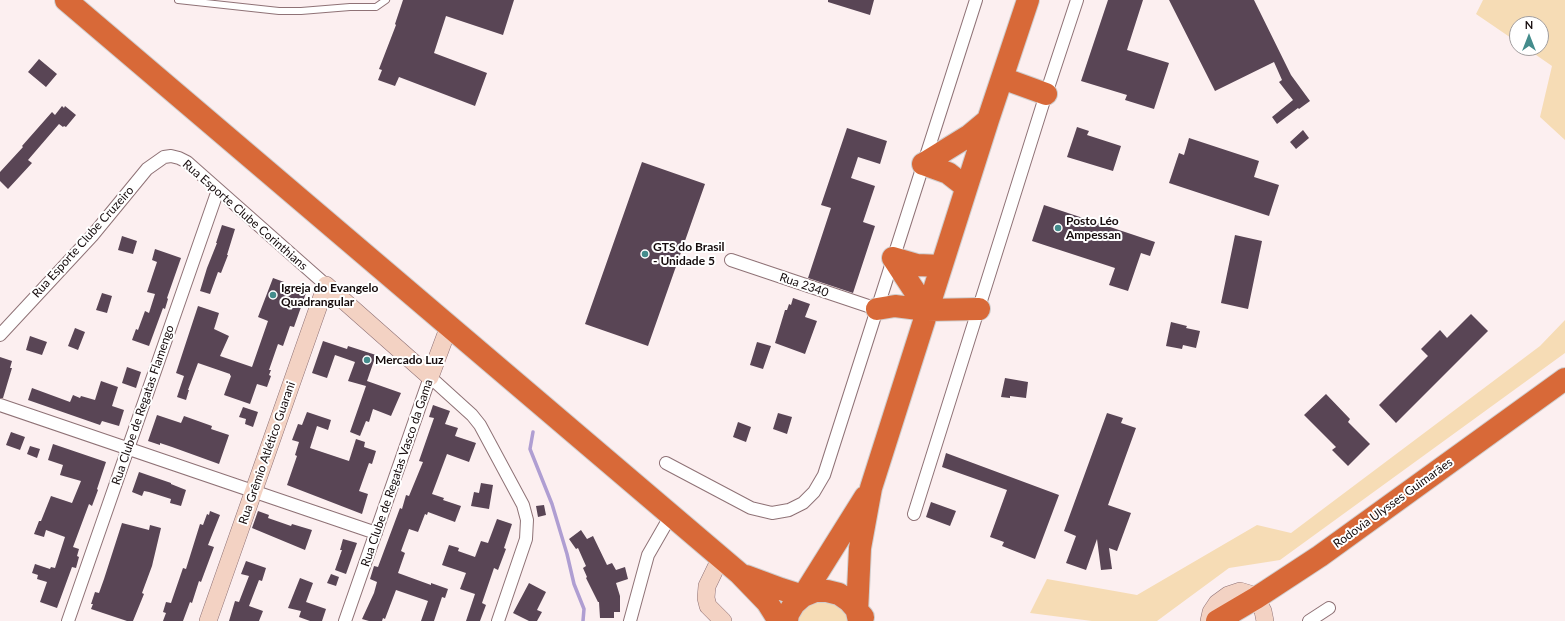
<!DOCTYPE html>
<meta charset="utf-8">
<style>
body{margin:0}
#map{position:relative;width:1565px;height:621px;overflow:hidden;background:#fceff0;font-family:Lato,sans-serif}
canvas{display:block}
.north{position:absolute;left:1509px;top:16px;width:40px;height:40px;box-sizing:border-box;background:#fff;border:1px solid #a19d9e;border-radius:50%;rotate:0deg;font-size:11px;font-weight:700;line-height:16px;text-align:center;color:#150b0c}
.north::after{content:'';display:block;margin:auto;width:14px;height:18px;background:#448c8c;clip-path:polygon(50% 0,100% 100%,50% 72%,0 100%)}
</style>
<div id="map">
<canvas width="1565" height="621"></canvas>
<div class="north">N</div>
</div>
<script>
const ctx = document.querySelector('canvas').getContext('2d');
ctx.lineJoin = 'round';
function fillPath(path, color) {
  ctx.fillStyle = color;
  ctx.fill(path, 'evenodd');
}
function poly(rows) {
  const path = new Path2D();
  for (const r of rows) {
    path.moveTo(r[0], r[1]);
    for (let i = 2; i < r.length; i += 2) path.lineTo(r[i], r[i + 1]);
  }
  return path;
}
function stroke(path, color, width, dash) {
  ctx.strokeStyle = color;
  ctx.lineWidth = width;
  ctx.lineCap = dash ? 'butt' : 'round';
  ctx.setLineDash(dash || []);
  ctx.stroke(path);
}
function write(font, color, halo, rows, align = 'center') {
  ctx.font = font + ' Lato,sans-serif';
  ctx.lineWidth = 4;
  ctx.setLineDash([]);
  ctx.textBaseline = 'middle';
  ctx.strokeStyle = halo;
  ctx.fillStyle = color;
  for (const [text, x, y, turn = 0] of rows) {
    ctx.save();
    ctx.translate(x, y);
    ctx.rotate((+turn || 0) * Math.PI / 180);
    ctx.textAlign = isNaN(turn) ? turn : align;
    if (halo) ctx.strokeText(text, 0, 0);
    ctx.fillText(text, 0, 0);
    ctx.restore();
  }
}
fillPath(poly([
 [1483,0,1565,0,1565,140,1540,117,1552,66,1526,48,1541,48,1541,24,1517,24,1517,42,1476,14],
 [1565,320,1565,353,1280,560,1229,568,1157,621,1092,621,1030,613,1047,579,1137,595,1257,525,1291,533,1540,346],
 [810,601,837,601,852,621,796,621,797,616]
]), '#f6dcb5');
stroke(poly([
 [533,432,530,449,552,504,567,554,574,584,584,609,583,621]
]), '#af9ed2', 3.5);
fillPath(poly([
 [403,0,514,0,503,35,446,16,434,53,487,73,475,106,399,77,395,86,378,80,382,70,379,69,396,25,395,24],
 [828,0,874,0,870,15,828,2],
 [1108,0,1143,0,1127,50,1169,63,1154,109,1125,100,1127,95,1081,81],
 [1169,0,1254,0,1291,75,1310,101,1299,109,1298,108,1277,124,1272,117,1293,100,1279,82,1282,80,1274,62,1215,91],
 [39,59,57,74,46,87,28,72],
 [62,106,64,108,65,106,76,115,66,127,64,126,63,127,59,124,28,160,32,163,8,189,0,181,0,172,23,147,22,146,52,112,55,115],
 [1077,127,1089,131,1087,135,1121,146,1113,171,1067,157],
 [847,128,887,141,880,164,858,157,851,178,875,186,863,222,875,226,853,293,808,278,831,208,821,205],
 [1303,130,1309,138,1296,149,1290,142],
 [1189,138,1259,161,1254,177,1279,185,1269,216,1169,183,1179,153,1184,155],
 [642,162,705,184,648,346,585,324],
 [1044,205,1155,242,1150,256,1141,253,1128,291,1109,285,1115,268,1032,241],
 [222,225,235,229,227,255,228,255,221,273,218,272,210,294,200,291,207,268,217,243,216,243],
 [1235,235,1262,241,1248,309,1221,303],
 [122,236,137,241,133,254,118,250],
 [155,249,181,258,167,298,168,299,165,309,163,308,149,346,132,340,136,329,138,330,145,311,149,313,155,294,147,292,157,262,152,260],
 [273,278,284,282,283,285,306,293,294,327,290,326,283,346,278,344,269,370,271,370,269,375,271,376,267,387,257,384,250,404,224,395,231,376,230,375,230,374,198,363,188,390,189,390,186,400,177,397,184,376,176,373,198,306,219,313,214,329,229,336,220,356,252,367,268,321,258,317],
 [102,293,112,296,107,313,96,310],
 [793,298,810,304,805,317,817,321,805,354,775,343,785,310,787,310,789,304,791,305],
 [1471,314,1488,331,1396,423,1379,405,1428,356,1421,349,1440,330,1447,338],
 [1171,322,1187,326,1186,328,1200,331,1196,348,1183,345,1182,349,1166,346],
 [75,328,85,332,78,350,68,346],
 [30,336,47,342,42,355,26,350],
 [323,341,347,349,348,346,376,355,367,381,401,393,391,416,373,409,369,422,366,421,360,436,350,432,366,386,348,381,355,362,335,355,327,378,312,373],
 [757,342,771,346,763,369,750,365],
 [0,357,12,361,10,368,12,368,3,398,0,398],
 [127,367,141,372,136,388,122,383],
 [1005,378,1028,382,1026,398,1010,396,1010,398,1001,397],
 [101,381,118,387,112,406,124,410,119,426,102,421,100,425,28,400,32,388,70,402,73,395,80,398,81,396,95,400],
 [1326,394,1350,419,1348,422,1370,444,1348,466,1332,450,1336,447,1304,415],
 [433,405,450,411,445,424,458,428,455,436,476,443,469,462,447,454,432,494,444,498,443,500,461,506,455,522,428,512,427,515,425,514,418,532,409,529,401,551,405,553,398,573,431,585,431,583,448,589,445,598,442,597,434,621,421,621,428,601,396,590,385,619,383,618,382,621,369,621,362,619,374,593,377,582,370,579,374,566,378,567,400,508,402,509,406,495,409,496,423,462,419,461,434,418,429,417],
 [243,407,258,412,253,427,245,424,246,419,239,417],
 [307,412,331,420,328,430,317,426,310,448,349,461,356,439,365,442,364,447,376,451,372,464,369,463,359,491,368,494,362,514,287,485,297,456,295,455,299,442,292,440,298,424,302,425],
 [778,413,792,417,787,434,773,429],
 [1107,413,1123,418,1121,423,1136,428,1108,505,1131,513,1117,551,1109,548,1112,569,1101,570,1097,539,1086,570,1066,563,1076,536,1064,531],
 [157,415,181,423,184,416,212,426,211,429,229,435,219,464,172,447,160,443,160,445,148,441],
 [738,422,751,427,746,442,733,437],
 [11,432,25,437,20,450,6,445],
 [53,444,106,462,97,489,98,490,92,506,89,504,73,547,79,549,77,556,79,557,76,568,72,567,57,608,40,602,47,582,37,579,38,575,32,573,35,564,50,569,51,567,55,568,65,537,46,530,44,537,34,534,39,521,41,521,51,496,72,503,81,481,60,475,63,465,48,460],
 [30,446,40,449,37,458,27,454],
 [946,453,1059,495,1035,559,1002,546,1004,542,990,537,1007,490,942,467],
 [139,472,171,483,171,484,186,490,181,506,170,503,171,499,149,492,144,491,142,496,132,492],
 [481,483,493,485,489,509,471,506,474,492,479,493],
 [931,502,956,511,950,526,926,517],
 [544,505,546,515,538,517,536,506],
 [210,511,220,515,208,545,214,547,201,582,199,581,192,603,190,602,183,621,163,621,166,613,163,612,166,602,171,603,183,568,186,569,200,524,203,525,207,514,209,515],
 [258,511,269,515,268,518,291,526,292,524,312,530,305,550,252,528],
 [497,519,512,524,504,548,506,549,498,570,494,568,482,603,486,605,480,621,466,621,475,594,460,589,466,573,442,565,449,545,459,548,458,551,475,557,481,541,488,543],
 [122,523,149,530,150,525,161,528,152,566,142,593,144,594,133,621,127,621,91,609,93,604,91,604,95,592,99,593,104,579],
 [581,530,587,539,593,536,607,565,612,563,616,570,625,567,628,579,616,583,620,596,620,612,614,612,614,618,600,618,599,602,598,602,586,578,587,577,583,568,586,566,578,548,576,549,569,539],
 [343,539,357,543,346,574,335,570,342,550,340,550],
 [246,561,266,568,262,581,259,580,249,606,263,611,259,621,229,621,235,601,239,602,249,576,241,574],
 [331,574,339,577,336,586,327,583],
 [300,578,313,583,306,602,326,609,322,621,310,621,299,617,301,611,288,608],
 [529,583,546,592,537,610,542,612,537,621,529,621,513,613]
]), '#594555');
const lane = poly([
 [178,0,279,11,301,11,350,7,376,7,386,0]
]);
const street = poly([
 [731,260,877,309],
 [0,335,92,236,147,169,164,157,171,156,179,158,187,162,326,285],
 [0,405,376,533],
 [666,463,751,508,772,513,789,510,803,503,814,492,824,475,976,0],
 [914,514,1046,94,1077,0],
 [68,621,218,190],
 [345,621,430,377,472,415,480,425,523,505,527,520,526,539,498,621],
 [630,621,648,555,671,515],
 [1309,621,1329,608]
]);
const secondary = poly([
 [721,557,707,586,706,598,708,606,723,621],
 [208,621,326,285,430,377,449,326],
 [1209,621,1211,612,1217,603,1228,595,1240,591,1250,594,1256,598,1263,611,1265,621]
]);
const highway = poly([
 [66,0,739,573,767,602,779,621],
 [1002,78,1046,94],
 [923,164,970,135,988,120],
 [923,164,948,173,966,187],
 [893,258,927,310],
 [893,258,917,265,941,266],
 [877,309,895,306,927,310,979,309],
 [746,576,781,589,803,596],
 [803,596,815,591,827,591,839,594,849,601,863,617],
 [787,621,788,614,794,604,803,596,865,497],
 [859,621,857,612,860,548,871,488,988,120,1028,0],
 [1217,621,1256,598,1320,556,1565,379]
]);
stroke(lane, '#8f7276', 8);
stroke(street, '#8f7276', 14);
stroke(secondary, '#8f7276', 18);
stroke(highway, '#d0cece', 24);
stroke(lane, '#fff', 6);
stroke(street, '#fff', 12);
stroke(secondary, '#f3d2c3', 17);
stroke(highway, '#d86938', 22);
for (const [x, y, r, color] of [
 [1058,228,4,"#448c8c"],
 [645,254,4,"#448c8c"],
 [273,295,4,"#448c8c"],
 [367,360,4,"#448c8c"]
]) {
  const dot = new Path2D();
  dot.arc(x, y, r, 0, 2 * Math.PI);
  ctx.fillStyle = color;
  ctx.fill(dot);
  stroke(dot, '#fff', 1.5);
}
write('12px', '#150b0c', '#fff', [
 ["Rua Esporte Clube Corinthians",245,215,41],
 ["Rua Esporte Clube Cruzeiro",83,242,-48],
 ["Rua 2340",804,285,19],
 ["Rua Clube de Regatas Flamengo",143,405,-71],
 ["Rua Grêmio Atlético Guarani",267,453,-71],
 ["Rua Clube de Regatas Vasco da Gama",397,473,-71],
 ["Rodovia Ulysses Guimarães",1393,503,-36]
]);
write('bold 12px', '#150b0c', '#fff', [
 ["Posto Léo",1066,221],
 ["Ampessan",1066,235],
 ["GTS do Brasil",653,247],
 ["- Unidade 5",653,261],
 ["Igreja do Evangelo",281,288],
 ["Quadrangular",281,302],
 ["Mercado Luz",375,360]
], 'left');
</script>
